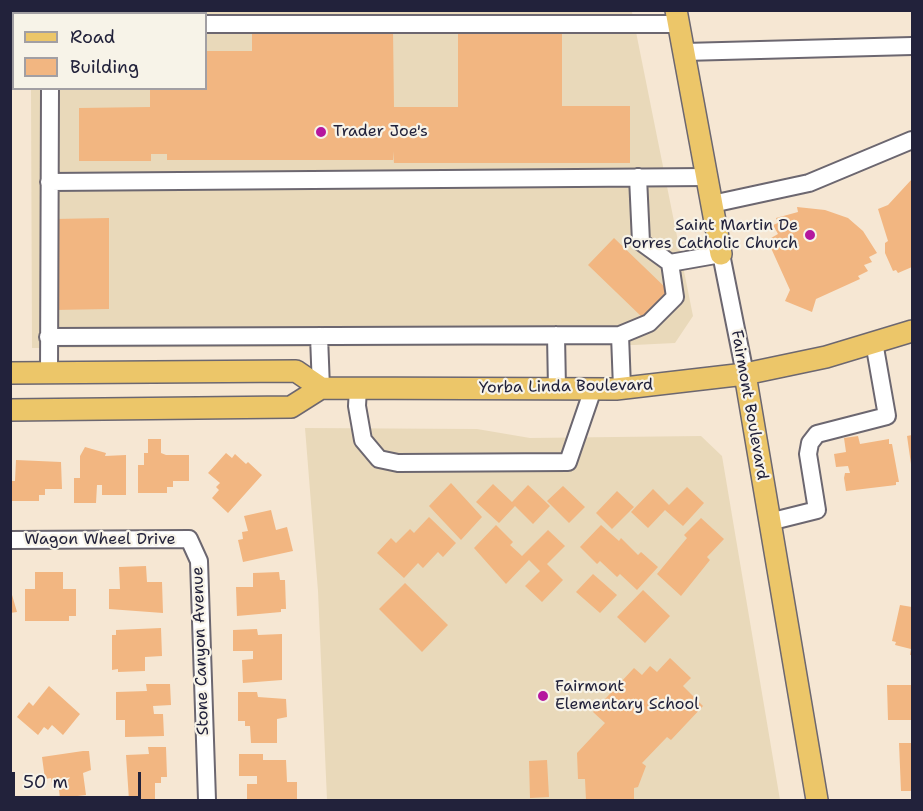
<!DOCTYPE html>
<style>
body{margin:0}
#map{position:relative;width:923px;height:811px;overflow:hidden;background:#f6e7d3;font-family:"Shantell Sans",sans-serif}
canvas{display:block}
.frame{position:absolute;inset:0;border:12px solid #22223b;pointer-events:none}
.legend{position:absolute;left:12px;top:12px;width:195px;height:78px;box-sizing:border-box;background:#f7f3e8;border:2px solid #a29fa3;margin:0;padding:8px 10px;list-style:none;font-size:18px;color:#22223b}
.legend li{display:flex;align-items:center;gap:12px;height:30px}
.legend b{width:30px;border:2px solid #a29fa3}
.scale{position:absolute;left:12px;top:772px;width:129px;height:27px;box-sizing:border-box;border:3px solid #22223b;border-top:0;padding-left:8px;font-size:18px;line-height:21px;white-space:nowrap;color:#22223b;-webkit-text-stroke:4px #f7f3e8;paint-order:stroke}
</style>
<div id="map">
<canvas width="923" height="811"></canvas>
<div class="frame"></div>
<ul class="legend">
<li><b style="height:8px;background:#ecc669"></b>Road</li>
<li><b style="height:16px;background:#f2b681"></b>Building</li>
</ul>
<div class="scale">50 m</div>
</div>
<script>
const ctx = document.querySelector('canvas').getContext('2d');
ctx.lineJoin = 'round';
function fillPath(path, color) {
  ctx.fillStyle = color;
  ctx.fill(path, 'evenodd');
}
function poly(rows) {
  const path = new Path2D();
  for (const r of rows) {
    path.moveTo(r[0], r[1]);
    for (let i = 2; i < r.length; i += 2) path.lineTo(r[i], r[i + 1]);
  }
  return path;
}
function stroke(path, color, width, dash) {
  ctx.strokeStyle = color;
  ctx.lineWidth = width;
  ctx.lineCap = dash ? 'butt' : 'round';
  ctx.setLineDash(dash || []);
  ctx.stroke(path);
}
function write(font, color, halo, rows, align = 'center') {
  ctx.font = font + ' "Shantell Sans",sans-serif';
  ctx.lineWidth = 4.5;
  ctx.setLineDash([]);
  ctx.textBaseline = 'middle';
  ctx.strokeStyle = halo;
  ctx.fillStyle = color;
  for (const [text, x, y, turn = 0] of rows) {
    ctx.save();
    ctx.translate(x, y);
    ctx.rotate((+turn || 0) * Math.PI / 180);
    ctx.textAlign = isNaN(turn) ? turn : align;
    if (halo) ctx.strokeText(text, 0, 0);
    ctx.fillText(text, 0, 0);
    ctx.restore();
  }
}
fillPath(poly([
 [30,11,632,12,693,316,675,343,634,345,32,348,31,89,206,88,206,14,30,14],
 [305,428,477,429,530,438,701,436,722,456,780,800,327,800,318,591]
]), '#e9d9ba');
fillPath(poly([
 [252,30,393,30,394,107,458,107,458,30,562,30,562,106,630,106,630,163,394,163,393,151,393,160,167,160,167,154,151,154,151,161,79,161,79,108,150,107,150,88,206,88,206,51,252,51],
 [912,179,912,267,898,273,896,270,893,271,885,253,885,243,888,241,878,209,888,205],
 [797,207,825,210,848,218,863,231,877,253,869,257,872,262,864,265,868,271,858,276,860,279,816,299,812,312,785,301,790,290,771,248,775,246,771,238,778,234,773,225,778,223,776,218,798,212],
 [109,218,109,309,54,310,54,219],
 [614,238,670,292,644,319,588,265],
 [912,435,912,463,911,464,907,436],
 [858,436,860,444,889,439,889,444,892,444,899,482,896,482,896,485,846,491,844,478,845,473,850,473,848,466,836,467,834,454,846,452,844,438],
 [148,439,161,439,161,453,166,455,189,455,189,481,173,481,173,487,167,487,167,493,138,493,138,465,144,465,144,453,148,453],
 [85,447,106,453,105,456,126,455,126,495,102,495,102,485,97,485,96,503,74,503,74,478,80,478,80,456],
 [226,453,232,458,235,454,246,464,248,462,262,475,228,513,212,498,219,490,216,487,220,483,208,473],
 [16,460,61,462,62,489,45,489,45,495,39,495,39,501,10,501,10,481,15,481],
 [451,483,482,517,461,540,429,506],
 [493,484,512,502,528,485,550,506,533,524,515,506,499,523,476,502],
 [563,486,585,507,569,523,547,501],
 [687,487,704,503,683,526,665,510,648,528,631,512,653,489,669,505],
 [617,491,634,507,612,529,596,513],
 [271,510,276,530,287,527,293,551,243,562,238,540,243,539,242,532,248,531,244,516],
 [429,517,456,543,443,557,438,552,423,568,418,563,404,578,377,553,391,538,396,543,410,529,414,533],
 [701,518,724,539,707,557,710,560,681,596,657,574,687,538,684,535],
 [496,525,513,542,510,545,522,556,548,530,565,546,547,564,563,580,542,602,525,586,540,571,529,560,506,584,474,548],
 [601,525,619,541,621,538,638,555,641,552,658,567,637,590,620,574,617,577,600,561,597,564,580,547],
 [146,566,147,582,162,582,163,613,109,609,109,589,120,589,119,567],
 [35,572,63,572,63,589,76,589,76,616,69,616,69,621,25,621,25,589,35,589],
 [279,572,280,580,285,580,286,609,281,609,281,612,237,616,236,587,253,587,253,573],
 [593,574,617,595,600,613,576,592],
 [405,583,448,625,422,652,379,609],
 [10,588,17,612,10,613],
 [643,590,670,616,645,643,617,617],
 [900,605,912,607,912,655,910,655,911,649,895,645,896,642,892,641],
 [161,628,162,656,145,657,145,671,118,672,118,669,112,670,112,635,116,635,116,630],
 [257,629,258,635,282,634,282,680,243,683,242,660,253,659,253,651,233,651,233,630],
 [670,658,691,678,683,686,703,706,671,740,667,737,642,763,646,766,638,787,634,788,634,800,586,800,585,779,578,779,577,753,605,723,593,712,634,668,642,675,650,666,657,672],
 [146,684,170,684,171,705,153,706,154,714,163,714,164,736,125,737,125,720,116,720,116,692,147,691],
 [887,685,912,685,912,720,888,720],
 [49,686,80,714,63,735,52,725,48,730,44,727,38,735,17,717,29,702,33,706],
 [238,692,257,692,258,697,286,699,287,717,277,719,277,743,251,743,250,726,245,726,245,721,238,721],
 [899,743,912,743,912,791,901,791],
 [148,747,166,747,167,777,161,777,161,783,155,783,155,799,129,800,126,755,149,754],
 [83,751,89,751,91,770,83,773,86,795,60,798,58,782,52,783,51,778,45,779,42,757],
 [239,754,263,754,263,760,286,760,287,782,297,782,297,800,247,800,247,784,257,784,257,776,239,776],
 [547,760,549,797,530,798,529,761]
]), '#f2b681');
const minor = poly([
 [206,24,679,24],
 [684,52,912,46],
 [49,182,707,177],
 [712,204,809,183,912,140],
 [670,263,721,254,745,374],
 [556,335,557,389],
 [620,335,622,388],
 [319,336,321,388],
 [48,337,620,335,649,323,675,297,670,263,641,242,638,177],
 [49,373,50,88],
 [358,388,357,406,363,440,379,459,398,463,568,462,593,389],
 [769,522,817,510,808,454,810,443,817,434,887,416,874,342],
 [10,540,189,539,199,561,207,800]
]);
const major = poly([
 [676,10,721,254],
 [10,373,296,371,321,388,616,389,745,374,826,357,912,331],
 [745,374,817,800],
 [10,410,291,407,321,388]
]);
stroke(minor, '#6c6770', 20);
stroke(major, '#6c6770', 24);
stroke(minor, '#fff', 16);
stroke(major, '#ecc669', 21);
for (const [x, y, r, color] of [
 [321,132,6,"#b5179e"],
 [810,235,6,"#b5179e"],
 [543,696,6,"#b5179e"]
]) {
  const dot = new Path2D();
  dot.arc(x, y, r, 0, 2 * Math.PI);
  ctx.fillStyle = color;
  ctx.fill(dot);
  stroke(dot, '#f7f3e8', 2);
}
write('16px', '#22223b', '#f7f3e8', [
 ["Trader Joe's",333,132],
 ["Saint Martin De",798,226,"right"],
 ["Porres Catholic Church",798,244,"right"],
 ["Fairmont",555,687],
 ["Elementary School",555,705]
], 'left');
write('16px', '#22223b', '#f7f3e8', [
 ["Yorba Linda Boulevard",566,387,-1],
 ["Fairmont Boulevard",749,405,80],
 ["Wagon Wheel Drive",100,540],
 ["Stone Canyon Avenue",201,651,-92]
]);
</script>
